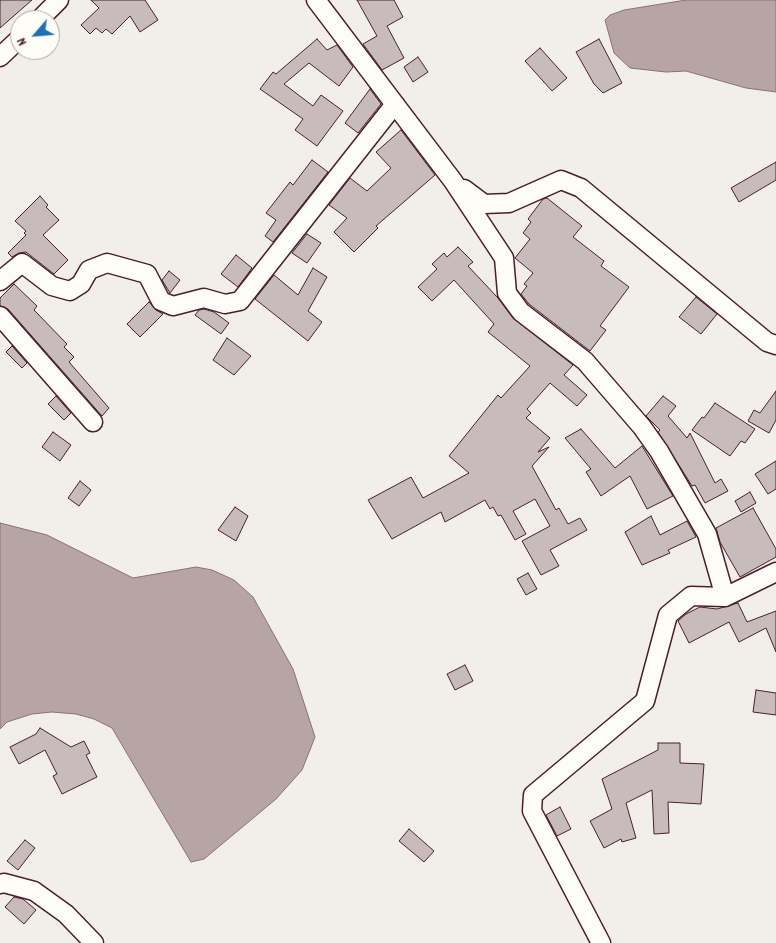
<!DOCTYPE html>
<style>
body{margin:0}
#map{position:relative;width:776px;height:943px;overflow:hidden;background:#f2efeb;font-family:Dekko,sans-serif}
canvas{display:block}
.north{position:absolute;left:10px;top:10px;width:50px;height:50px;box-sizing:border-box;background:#fdfcf7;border:1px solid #b5a4a5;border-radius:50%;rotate:243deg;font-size:14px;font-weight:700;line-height:20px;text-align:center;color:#4a1f2b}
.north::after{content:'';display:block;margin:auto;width:18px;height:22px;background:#1f6fb2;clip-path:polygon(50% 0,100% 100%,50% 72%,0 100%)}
</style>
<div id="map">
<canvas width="776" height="943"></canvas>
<div class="north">N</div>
</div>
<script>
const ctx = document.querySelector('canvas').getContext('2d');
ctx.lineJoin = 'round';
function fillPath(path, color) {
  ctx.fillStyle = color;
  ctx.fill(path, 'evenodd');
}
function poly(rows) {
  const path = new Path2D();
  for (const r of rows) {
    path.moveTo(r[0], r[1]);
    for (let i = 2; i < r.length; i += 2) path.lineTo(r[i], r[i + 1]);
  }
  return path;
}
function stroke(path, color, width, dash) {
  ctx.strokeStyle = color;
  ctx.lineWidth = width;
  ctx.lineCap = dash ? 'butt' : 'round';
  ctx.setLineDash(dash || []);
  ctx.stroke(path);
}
const water = poly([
 [686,0,776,0,776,92,746,88,686,71,666,72,630,68,614,53,605,20,610,15,624,10,686,0],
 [0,523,47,535,133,578,196,567,212,570,234,580,253,597,293,669,315,737,302,770,276,799,204,859,191,862,112,728,94,719,76,714,52,712,32,714,7,722,0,729,0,523]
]);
fillPath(water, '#b7a5a6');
stroke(water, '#8b6f75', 1);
const building = poly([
 [0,0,32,0,0,28,0,0],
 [91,0,145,0,158,20,140,32,130,16,112,34,106,29,102,33,96,28,90,34,81,25,99,8,91,0],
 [357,0,394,0,403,17,387,26,404,58,382,70,363,44,377,36,357,0],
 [317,39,327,50,337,45,353,67,339,86,309,63,284,84,313,106,321,95,343,111,317,146,295,130,303,119,260,89,273,72,276,74,317,39],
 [599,39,622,83,603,93,594,84,576,52,599,39],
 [540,48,567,78,552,91,525,61,540,48],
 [418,57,428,72,413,82,404,67,418,57],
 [370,89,381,104,358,133,345,123,370,89],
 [401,130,435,175,376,226,378,228,354,252,334,232,347,218,329,205,350,178,367,191,391,168,376,152,401,130],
 [312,160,328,172,273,242,265,236,276,220,266,213,290,182,293,185,312,160],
 [776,162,776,180,739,202,731,188,776,162],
 [40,196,48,205,46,207,59,220,43,235,68,260,54,274,26,252,19,253,12,257,8,253,26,235,24,233,26,231,15,221,40,196],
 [547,198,582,226,573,237,604,261,601,266,629,287,600,326,606,330,590,351,529,304,521,294,527,286,524,284,533,273,515,258,530,239,523,233,531,222,528,219,543,199,547,198],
 [307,234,321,243,307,263,292,253,307,234],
 [458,247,473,262,468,266,498,298,513,318,573,365,564,375,587,395,577,406,550,383,527,409,531,413,526,418,550,438,538,452,549,447,532,466,556,510,559,508,568,524,580,518,587,530,550,550,559,566,541,575,522,541,550,526,535,499,513,511,526,534,515,540,501,515,498,516,493,507,490,509,485,500,445,522,441,512,392,539,368,500,411,477,423,498,469,473,449,456,498,395,501,398,530,366,488,332,494,324,454,280,432,301,418,287,437,269,432,264,444,253,447,257,458,247],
 [236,255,252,268,238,287,221,274,236,255],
 [313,268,327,277,308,311,322,322,308,341,255,299,274,275,298,295,313,268],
 [169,271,180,280,170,293,162,280,169,271],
 [14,284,37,306,34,310,67,344,64,347,74,357,69,362,109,408,102,416,8,309,0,306,0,298,14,284],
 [696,297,717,314,701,334,679,317,696,297],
 [149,302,156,310,163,314,140,337,127,324,149,302],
 [204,309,214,312,229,323,221,334,195,315,199,310,204,309],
 [227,338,251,356,234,375,213,360,227,338],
 [12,346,27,363,22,368,6,352,12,346],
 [776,391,776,420,769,433,748,421,754,410,760,413,776,391],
 [56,396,71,413,64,420,48,404,56,396],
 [663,396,676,406,668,416,687,438,690,433,715,483,721,479,728,491,705,503,695,485,692,486,658,432,660,430,646,416,663,396],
 [715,403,755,429,745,443,741,441,730,456,692,430,702,417,704,418,715,403],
 [581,429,615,468,642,446,673,496,647,509,630,476,601,496,586,472,591,469,565,438,581,429],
 [53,432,71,445,60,461,42,447,53,432],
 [776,461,776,489,768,494,755,474,776,461],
 [80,481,91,490,79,506,68,498,80,481],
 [750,492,756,503,741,512,735,501,750,492],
 [235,507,248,516,236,541,218,530,235,507],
 [753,508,776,549,776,557,740,577,720,542,716,528,753,508],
 [651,516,660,535,687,521,696,537,668,550,670,553,642,565,625,532,651,516],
 [528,573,537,589,526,595,517,579,528,573],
 [738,603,747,622,776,611,776,652,766,628,739,642,729,622,689,643,678,621,686,614,700,607,717,609,738,603],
 [465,665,473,681,455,690,447,674,465,665],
 [756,690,776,693,776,715,753,712,756,690],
 [40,728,71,747,84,741,90,753,86,755,97,777,62,794,53,776,57,774,45,750,19,764,10,747,36,734,40,728],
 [658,743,680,743,680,763,704,764,701,804,668,802,669,833,654,834,652,790,626,803,636,838,622,842,621,839,604,848,590,821,612,809,602,779,658,750,658,743],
 [560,807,571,829,557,836,546,815,560,807],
 [409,829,434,851,424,862,399,841,409,829],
 [25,840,35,848,18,870,7,861,25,840],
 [14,897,23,899,36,910,24,924,5,907,14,897]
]);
fillPath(building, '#c8bbbb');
stroke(building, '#4a1f2b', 1);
const minor = poly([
 [316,0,453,181,504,258,507,293,521,312,585,361,642,427,659,451,707,534,725,597],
 [39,20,59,0],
 [0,57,20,38],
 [464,189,484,204,509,203,561,180,581,188,767,342,776,345],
 [0,281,22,263,52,286,70,291,81,284,89,270,107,263,147,274,161,301,173,306,204,298,225,304,240,301,395,104],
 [0,316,93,422],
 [0,884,4,883,34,891,66,914,94,943],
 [601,943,532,811,533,795,645,701,668,615,691,596,725,597,776,572]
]);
stroke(minor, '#4a1f2b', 21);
stroke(minor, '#fdfcf7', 18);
</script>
